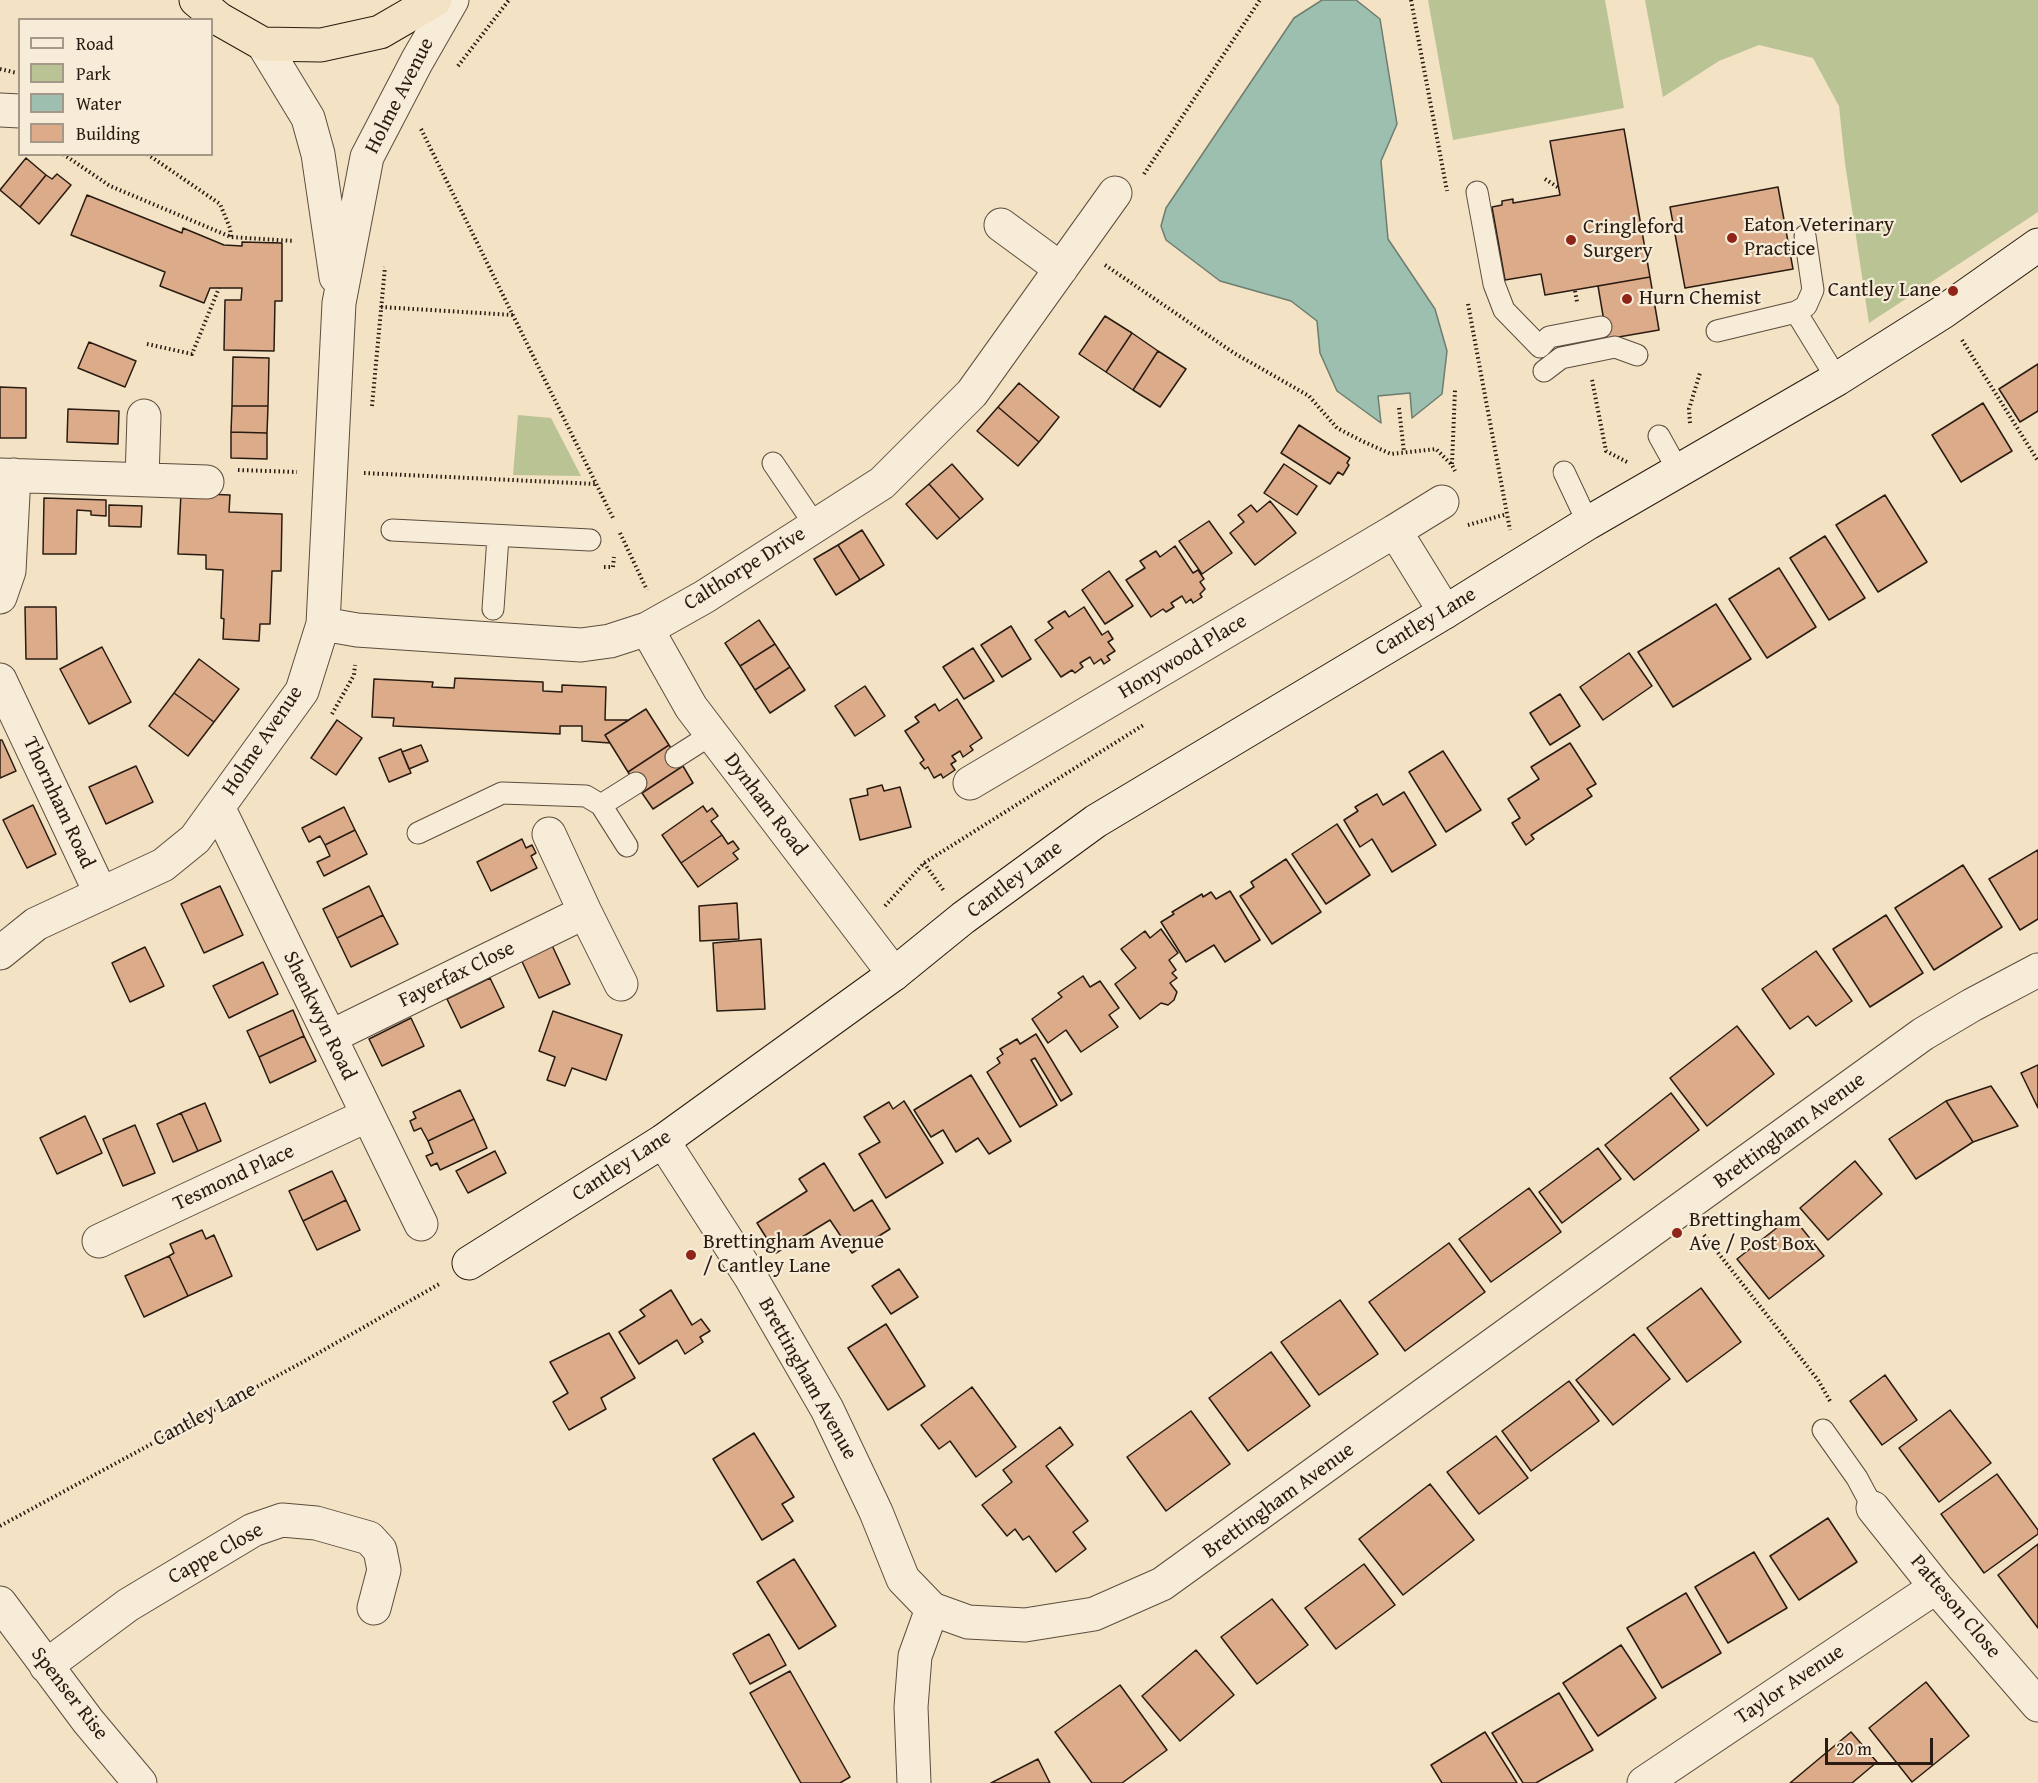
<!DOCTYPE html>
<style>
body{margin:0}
#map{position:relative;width:2038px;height:1783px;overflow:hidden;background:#f3e2c3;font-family:"Gentium Book Plus",serif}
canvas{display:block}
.legend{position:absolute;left:18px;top:18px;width:195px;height:138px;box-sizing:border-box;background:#f7ecd8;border:2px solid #a59888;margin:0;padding:8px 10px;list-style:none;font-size:18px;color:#291b11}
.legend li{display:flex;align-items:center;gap:12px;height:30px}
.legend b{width:30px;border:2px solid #a59888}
.scale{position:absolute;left:1825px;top:1738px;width:108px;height:27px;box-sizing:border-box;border:3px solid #291b11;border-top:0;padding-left:8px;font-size:18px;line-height:21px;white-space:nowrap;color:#291b11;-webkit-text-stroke:4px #f7ecd8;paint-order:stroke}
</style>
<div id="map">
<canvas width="2038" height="1783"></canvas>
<ul class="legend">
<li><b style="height:8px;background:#f7ecd8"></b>Road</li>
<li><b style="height:16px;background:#bac394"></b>Park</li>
<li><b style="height:16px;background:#9cbfaf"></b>Water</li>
<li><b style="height:16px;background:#dcac8a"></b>Building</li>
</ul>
<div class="scale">20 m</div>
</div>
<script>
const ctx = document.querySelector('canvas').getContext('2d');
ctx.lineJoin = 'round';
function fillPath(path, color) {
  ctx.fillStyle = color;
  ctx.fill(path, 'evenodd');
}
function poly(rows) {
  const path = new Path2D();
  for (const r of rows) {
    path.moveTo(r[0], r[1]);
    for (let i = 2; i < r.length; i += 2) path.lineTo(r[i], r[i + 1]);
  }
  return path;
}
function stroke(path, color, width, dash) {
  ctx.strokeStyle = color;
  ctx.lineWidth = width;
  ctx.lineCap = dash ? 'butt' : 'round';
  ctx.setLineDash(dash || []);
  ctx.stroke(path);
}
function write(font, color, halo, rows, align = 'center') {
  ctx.font = font + ' "Gentium Book Plus",serif';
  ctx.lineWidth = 4.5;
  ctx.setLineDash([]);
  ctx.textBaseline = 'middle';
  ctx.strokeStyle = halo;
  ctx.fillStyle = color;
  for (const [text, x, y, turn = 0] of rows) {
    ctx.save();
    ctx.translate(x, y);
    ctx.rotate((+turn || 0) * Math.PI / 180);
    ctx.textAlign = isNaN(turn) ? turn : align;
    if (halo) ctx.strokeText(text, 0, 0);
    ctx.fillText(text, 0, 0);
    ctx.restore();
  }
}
fillPath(poly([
 [1428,0,1605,0,1624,108,1453,140],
 [1645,0,2038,0,2038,212,1869,323,1845,163,1839,106,1813,58,1759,45,1719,61,1663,97],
 [518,415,551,418,581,476,513,475]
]), '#bac394');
const water = poly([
 [1322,0,1356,0,1380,19,1397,124,1381,161,1388,239,1435,309,1447,351,1442,394,1412,418,1410,393,1378,396,1381,423,1337,391,1320,353,1317,321,1291,301,1220,281,1166,240,1161,226,1166,208,1294,18,1322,0]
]);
fillPath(water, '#9cbfaf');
stroke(water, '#6e7d70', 1.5);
const building = poly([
 [1624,129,1650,277,1545,295,1541,274,1505,280,1492,207,1502,205,1502,201,1513,199,1513,203,1560,195,1550,141,1624,129],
 [26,158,46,175,20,207,0,190,26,158],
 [57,174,71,185,39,224,20,207,46,175,52,179,57,174],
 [1778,187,1793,269,1685,288,1670,207,1778,187],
 [87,195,182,233,183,228,224,245,242,246,242,242,282,243,282,301,275,301,274,351,224,350,225,300,241,300,242,288,210,288,204,303,160,286,165,272,71,235,87,195],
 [1650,277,1659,330,1607,339,1598,286,1650,277],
 [1105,316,1132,333,1106,372,1079,354,1105,316],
 [1132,333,1158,351,1133,390,1106,372,1132,333],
 [89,342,136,361,125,387,78,368,89,342],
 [1158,351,1186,369,1160,407,1133,390,1158,351],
 [233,357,269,358,268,406,232,406,233,357],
 [2038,364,2038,411,2020,422,1999,389,2038,364],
 [1019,383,1059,417,1039,442,998,407,1019,383],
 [0,387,26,388,26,438,0,438,0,387],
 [1983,403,2012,451,1961,482,1932,435,1983,403],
 [232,406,268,406,267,433,231,432,232,406],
 [998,407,1039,442,1018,466,977,431,998,407],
 [68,409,119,411,118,444,67,442,68,409],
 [1299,425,1350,458,1347,463,1349,465,1343,475,1338,472,1330,484,1281,453,1299,425],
 [231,432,267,433,267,459,231,458,231,432],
 [952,464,983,499,960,519,929,484,952,464],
 [1284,464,1317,486,1297,515,1264,493,1284,464],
 [929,484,960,519,937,539,906,504,929,484],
 [181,493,230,495,229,512,282,514,281,571,272,571,270,624,260,624,259,641,223,639,224,619,221,618,223,570,206,569,206,555,178,554,181,493],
 [1885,495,1927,562,1878,592,1836,525,1885,495],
 [44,498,106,500,106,516,91,515,91,511,77,510,76,554,43,554,44,498],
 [1270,501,1296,533,1255,565,1230,533,1244,522,1238,515,1251,505,1257,512,1270,501],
 [109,505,142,506,141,527,109,526,109,505],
 [1209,521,1232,553,1202,574,1179,541,1209,521],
 [862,530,884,565,860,580,838,545,862,530],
 [1825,536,1865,598,1829,620,1790,558,1825,536],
 [838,545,860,580,836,595,814,559,838,545],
 [1175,546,1193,573,1198,570,1204,579,1200,582,1205,589,1200,594,1202,597,1193,603,1191,599,1186,603,1182,596,1171,603,1174,607,1166,612,1163,609,1151,617,1126,580,1145,568,1140,561,1156,551,1160,557,1175,546],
 [1779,568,1816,627,1767,658,1729,599,1779,568],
 [1109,571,1133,606,1105,624,1082,590,1109,571],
 [1716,604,1751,659,1673,707,1638,652,1716,604],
 [25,607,56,607,57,659,26,659,25,607],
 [1084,607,1102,635,1108,631,1113,639,1108,642,1115,651,1107,656,1110,660,1104,664,1101,659,1094,664,1090,657,1080,663,1083,667,1075,673,1072,670,1061,677,1035,640,1053,628,1048,622,1065,611,1069,617,1084,607],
 [759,620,775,644,740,666,725,643,759,620],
 [1011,626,1031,659,1002,677,981,645,1011,626],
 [775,644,790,667,755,690,740,666,775,644],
 [102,647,131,702,89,724,60,669,102,647],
 [973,648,994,681,964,699,943,667,973,648],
 [1629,653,1652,686,1603,720,1580,687,1629,653],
 [199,659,239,689,214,722,174,693,199,659],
 [790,667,805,690,770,713,755,690,790,667],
 [455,678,543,682,543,691,562,692,562,685,606,687,605,720,629,720,605,735,610,743,582,741,582,726,560,726,560,734,393,726,394,718,372,717,374,679,433,682,432,687,454,688,455,678],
 [865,686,885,716,855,736,835,706,865,686],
 [174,693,214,722,188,756,149,726,174,693],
 [1560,694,1580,726,1550,745,1530,713,1560,694],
 [957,699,982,738,970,746,973,750,963,757,960,751,952,756,956,761,951,764,955,770,943,778,941,774,934,778,928,767,925,769,920,763,924,760,905,731,919,722,915,717,935,704,939,711,957,699],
 [646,709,669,745,628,772,605,735,646,709],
 [337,720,362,738,336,775,311,758,337,720],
 [0,740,2,740,16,771,0,778,0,740],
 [1570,743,1596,784,1587,789,1592,796,1531,835,1534,839,1526,845,1512,823,1520,818,1508,799,1539,779,1531,767,1570,743],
 [421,745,428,761,409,769,402,752,421,745],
 [669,745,683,766,642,793,628,772,669,745],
 [401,749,411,773,389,782,379,758,401,749],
 [1443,751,1481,810,1446,832,1409,772,1443,751],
 [136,766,153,802,106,824,89,787,136,766],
 [683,766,693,783,653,809,642,793,683,766],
 [882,785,884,791,900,787,911,827,860,840,850,799,868,795,867,789,882,785],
 [1404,792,1436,845,1392,872,1372,839,1360,847,1344,820,1358,811,1355,807,1377,794,1383,805,1404,792],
 [33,805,56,854,27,868,3,820,33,805],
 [703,806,707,812,712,808,718,816,711,821,722,835,681,863,662,835,703,806],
 [344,807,355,830,325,845,320,836,309,842,302,828,344,807],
 [1337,824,1370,875,1326,904,1292,854,1337,824],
 [355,830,367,854,324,876,317,862,330,856,325,845,355,830],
 [722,835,728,844,733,841,739,849,733,853,738,859,698,887,681,863,722,835],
 [522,839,526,848,532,845,536,853,531,856,537,868,491,891,477,862,522,839],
 [2038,850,2038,919,2020,930,1989,879,2038,850],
 [1286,859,1321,912,1272,944,1240,896,1254,887,1251,882,1286,859],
 [1963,865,2002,927,1934,970,1895,908,1963,865],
 [220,886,243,935,204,953,181,904,220,886],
 [369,886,383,915,337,938,323,909,369,886],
 [1230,891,1260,940,1225,962,1214,945,1186,962,1161,922,1174,914,1172,912,1202,894,1203,897,1211,892,1216,899,1230,891],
 [737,903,739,939,700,941,699,906,737,903],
 [383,915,398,944,351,967,337,938,383,915],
 [1886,915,1923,973,1870,1007,1833,949,1886,915],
 [1161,929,1178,953,1169,960,1176,970,1172,973,1177,978,1170,983,1177,992,1174,1000,1168,1005,1161,1003,1140,1019,1115,984,1136,968,1121,949,1145,931,1150,938,1161,929],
 [761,939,765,1009,717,1011,713,943,761,939],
 [550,941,570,984,539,998,519,955,550,941],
 [145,947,164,986,130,1002,112,963,145,947],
 [1816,951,1852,1001,1816,1026,1808,1016,1790,1029,1762,989,1816,951],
 [263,962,278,994,229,1018,213,986,263,962],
 [1083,976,1090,987,1100,981,1119,1008,1109,1015,1118,1027,1081,1052,1066,1030,1048,1043,1032,1019,1062,997,1058,993,1083,976],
 [490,978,504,1007,461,1028,447,999,490,978],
 [293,1010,304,1036,259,1057,247,1031,293,1010],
 [553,1011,622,1035,606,1080,572,1068,565,1086,547,1080,555,1057,539,1051,553,1011],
 [411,1018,424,1046,382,1066,369,1039,411,1018],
 [1737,1026,1774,1074,1707,1126,1670,1078,1737,1026],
 [1036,1034,1072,1094,1061,1101,1035,1058,1031,1060,1057,1105,1020,1127,987,1072,1000,1063,997,1058,1003,1054,1000,1049,1017,1039,1020,1044,1036,1034],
 [304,1036,316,1061,270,1083,259,1057,304,1036],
 [2038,1065,2038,1108,2021,1073,2038,1065],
 [971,1075,1011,1141,989,1154,978,1138,956,1152,943,1130,931,1137,914,1110,971,1075],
 [1991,1086,2018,1126,1973,1142,1946,1101,1991,1086],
 [460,1090,474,1119,428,1141,421,1128,414,1131,410,1121,416,1118,413,1112,460,1090],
 [1671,1093,1699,1130,1634,1180,1605,1145,1671,1093],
 [904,1101,943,1163,886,1198,859,1154,880,1142,864,1117,889,1102,893,1109,904,1101],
 [1946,1101,1973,1142,1916,1179,1889,1139,1946,1101],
 [205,1103,221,1141,198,1151,181,1113,205,1103],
 [181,1113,198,1151,173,1162,157,1124,181,1113],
 [85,1116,102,1153,57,1174,40,1138,85,1116],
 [474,1119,487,1148,440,1170,437,1163,431,1166,426,1156,433,1153,428,1141,474,1119],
 [135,1125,155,1173,123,1186,103,1139,135,1125],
 [1598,1148,1621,1179,1562,1223,1539,1192,1598,1148],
 [495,1151,506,1173,468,1193,456,1171,495,1151],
 [1855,1161,1882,1194,1828,1240,1800,1208,1855,1161],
 [824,1163,854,1211,872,1200,890,1229,852,1253,830,1220,776,1253,757,1223,807,1191,799,1179,824,1163],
 [332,1171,346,1200,303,1221,289,1191,332,1171],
 [1529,1188,1561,1232,1491,1282,1459,1239,1529,1188],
 [346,1200,360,1230,317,1250,303,1221,346,1200],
 [1792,1216,1824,1256,1769,1299,1737,1259,1792,1216],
 [202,1230,206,1239,214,1235,232,1276,188,1296,169,1256,174,1253,170,1244,202,1230],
 [1449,1243,1485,1292,1405,1351,1369,1302,1449,1243],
 [169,1256,188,1296,144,1317,125,1276,169,1256],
 [899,1269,918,1297,891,1314,872,1286,899,1269],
 [1701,1288,1741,1342,1687,1382,1647,1328,1701,1288],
 [671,1290,692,1325,701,1319,710,1331,700,1337,703,1342,685,1354,677,1340,639,1364,619,1332,645,1316,640,1310,671,1290],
 [1340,1300,1378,1354,1319,1395,1281,1342,1340,1300],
 [886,1324,925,1386,888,1410,848,1348,886,1324],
 [609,1333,635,1378,601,1398,606,1409,569,1430,553,1402,568,1393,550,1362,609,1333],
 [1634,1334,1670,1379,1613,1425,1576,1380,1634,1334],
 [1271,1352,1310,1406,1248,1451,1209,1398,1271,1352],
 [1885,1375,1917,1420,1882,1445,1850,1401,1885,1375],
 [1569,1381,1599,1421,1531,1471,1502,1431,1569,1381],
 [972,1387,1016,1447,976,1477,950,1441,939,1449,921,1425,972,1387],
 [1950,1410,1991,1463,1939,1502,1899,1448,1950,1410],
 [1191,1411,1230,1464,1166,1511,1127,1457,1191,1411],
 [1060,1427,1073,1445,1046,1466,1088,1521,1073,1532,1086,1549,1056,1572,1029,1536,1023,1540,1015,1529,1007,1536,982,1505,1012,1482,1003,1470,1060,1427],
 [754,1433,794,1497,782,1504,793,1521,762,1540,713,1459,754,1433],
 [1496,1436,1528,1478,1479,1514,1447,1472,1496,1436],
 [1997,1474,2038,1530,2038,1534,1984,1573,1941,1514,1997,1474],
 [1430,1484,1474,1540,1403,1595,1359,1539,1430,1484],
 [1828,1518,1857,1562,1799,1600,1770,1556,1828,1518],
 [2038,1544,2038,1628,1998,1575,2038,1544],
 [1754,1552,1787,1608,1728,1643,1695,1587,1754,1552],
 [794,1559,836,1626,799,1649,757,1582,794,1559],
 [1364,1564,1395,1605,1336,1649,1305,1608,1364,1564],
 [1686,1593,1721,1653,1662,1688,1627,1628,1686,1593],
 [1272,1599,1308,1645,1257,1684,1221,1637,1272,1599],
 [769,1634,786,1665,750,1684,733,1654,769,1634],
 [1621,1645,1656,1698,1598,1736,1563,1683,1621,1645],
 [1196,1650,1234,1695,1180,1741,1142,1696,1196,1650],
 [790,1671,850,1777,840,1783,801,1783,750,1693,790,1671],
 [1926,1682,1969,1736,1912,1782,1869,1728,1926,1682],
 [1120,1685,1167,1750,1122,1783,1092,1783,1055,1732,1120,1685],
 [1559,1693,1593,1750,1536,1783,1523,1783,1492,1733,1559,1693],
 [1485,1732,1517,1783,1442,1783,1431,1765,1485,1732],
 [1851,1732,1877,1762,1852,1783,1790,1783,1851,1732],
 [1038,1759,1050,1783,991,1783,1038,1759]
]);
fillPath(building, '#dcac8a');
stroke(building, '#291b11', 1.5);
const lane = poly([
 [1477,192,1494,284,1504,310,1540,347,1549,337,1601,327],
 [1796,312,1837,379],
 [1717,331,1796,312,1806,306,1813,290,1805,236],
 [1544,371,1561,358,1615,347,1637,355],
 [1659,436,1679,472],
 [773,463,815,525],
 [1564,472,1588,523],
 [392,530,590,540],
 [493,609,498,537],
 [676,757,712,734],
 [601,805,636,783],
 [418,833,502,793,586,796,601,805,627,846],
 [1823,1430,1857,1478,1873,1508]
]);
const street = poly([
 [263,44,308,118,318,154,336,277],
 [0,110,20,111],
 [1001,225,1061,269],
 [0,475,207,482],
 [142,479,144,416],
 [1395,531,1442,502],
 [0,597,9,571,14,475],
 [323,624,357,630,581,645,610,641,647,629,704,597,882,483,972,393,1115,193],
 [647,629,691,707,894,974],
 [0,680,101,894],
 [970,783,1395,531,1445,612],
 [218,807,421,1224],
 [549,834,585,912],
 [0,953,36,924,163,865,195,839,302,691,323,624,339,303,367,157,417,61,452,0],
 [330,1037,585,912,621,984],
 [663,1141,750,1276,827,1409,876,1512,903,1579,932,1609,968,1622,1025,1625,1094,1614,1162,1584,1923,1034,1972,1005,2038,970],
 [99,1241,368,1115],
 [1873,1508,1936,1587,2038,1705],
 [0,1603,88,1721,140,1783],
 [46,1666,128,1605,253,1530,282,1520,316,1523,369,1538,380,1550,384,1570,374,1608],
 [914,1783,911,1707,915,1656,932,1609],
 [1644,1783,1936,1587]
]);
const secondary = poly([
 [469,1263,663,1141,894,974,963,918,1096,821,1445,612,1588,523,1837,379,1943,312,2038,245]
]);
const highway = poly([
 [196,0,219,19,263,44,321,45,380,32,435,0]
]);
stroke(lane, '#5c4d3e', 23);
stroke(street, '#5c4d3e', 35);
stroke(secondary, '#291b11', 35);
stroke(highway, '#291b11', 35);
stroke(poly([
 [1411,0,1447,191],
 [458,66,509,0],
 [0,69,17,73],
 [421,129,614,520],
 [63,154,110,186,231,237,294,241],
 [147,154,220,204,230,228,231,237],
 [1144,174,1260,0],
 [1545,179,1559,188],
 [1105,265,1234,353,1309,396,1337,428,1362,441,1391,454,1436,449,1452,465,1455,471],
 [1575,291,1577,302],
 [1468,304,1510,530],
 [381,307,513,315],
 [1962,340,2038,461],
 [147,344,192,354,219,288],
 [1592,380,1606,451,1627,462],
 [372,406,385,267],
 [1399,408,1404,452],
 [1690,423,1689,409,1700,373],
 [1452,464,1455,390],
 [238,470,297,472],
 [364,473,596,484],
 [1468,525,1507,514],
 [620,533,647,590],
 [604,567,613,567,614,557],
 [332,714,354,675,355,665],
 [924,863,944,891],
 [885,906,924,863,1145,724],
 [1704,1235,1818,1380,1830,1401],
 [0,1526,301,1363,441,1283]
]), '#291b11', 4, [1.5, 3]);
stroke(lane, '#f7ecd8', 21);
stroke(street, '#f7ecd8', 33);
stroke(secondary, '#f7ecd8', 33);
stroke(highway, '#f3e2c3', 33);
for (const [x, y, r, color] of [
 [1732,238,6,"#8f2418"],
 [1571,240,6,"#8f2418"],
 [1953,291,6,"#8f2418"],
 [1627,299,6,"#8f2418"],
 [1677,1233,6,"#8f2418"],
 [691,1255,6,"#8f2418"]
]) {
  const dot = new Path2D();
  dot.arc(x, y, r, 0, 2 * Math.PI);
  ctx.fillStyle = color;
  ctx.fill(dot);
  stroke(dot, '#f7ecd8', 2);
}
write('21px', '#291b11', '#f7ecd8', [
 ["Holme Avenue",400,96,-63],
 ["Calthorpe Drive",745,569,-32],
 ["Cantley Lane",1426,622,-31],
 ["Honywood Place",1183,657,-31],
 ["Holme Avenue",263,741,-56],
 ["Thornham Road",58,803,65],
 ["Dynham Road",765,805,53],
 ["Cantley Lane",1015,880,-37],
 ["Fayerfax Close",457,975,-26],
 ["Shenkwyn Road",319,1016,64],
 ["Brettingham Avenue",1790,1131,-36],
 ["Cantley Lane",622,1166,-33],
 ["Tesmond Place",234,1178,-25],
 ["Brettingham Avenue",807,1379,61],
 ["Cantley Lane",205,1415,-28],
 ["Brettingham Avenue",1279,1501,-36],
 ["Cappe Close",216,1554,-29],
 ["Patteson Close",1955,1607,50],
 ["Taylor Avenue",1790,1685,-34],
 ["Spenser Rise",69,1694,52]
]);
write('21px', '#291b11', '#f7ecd8', [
 ["Eaton Veterinary",1744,226],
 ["Practice",1744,250],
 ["Cringleford",1583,228],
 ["Surgery",1583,252],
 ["Cantley Lane",1941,291,"right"],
 ["Hurn Chemist",1639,299],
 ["Brettingham",1689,1221],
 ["Ave / Post Box",1689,1245],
 ["Brettingham Avenue",703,1243],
 ["/ Cantley Lane",703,1267]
], 'left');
</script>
